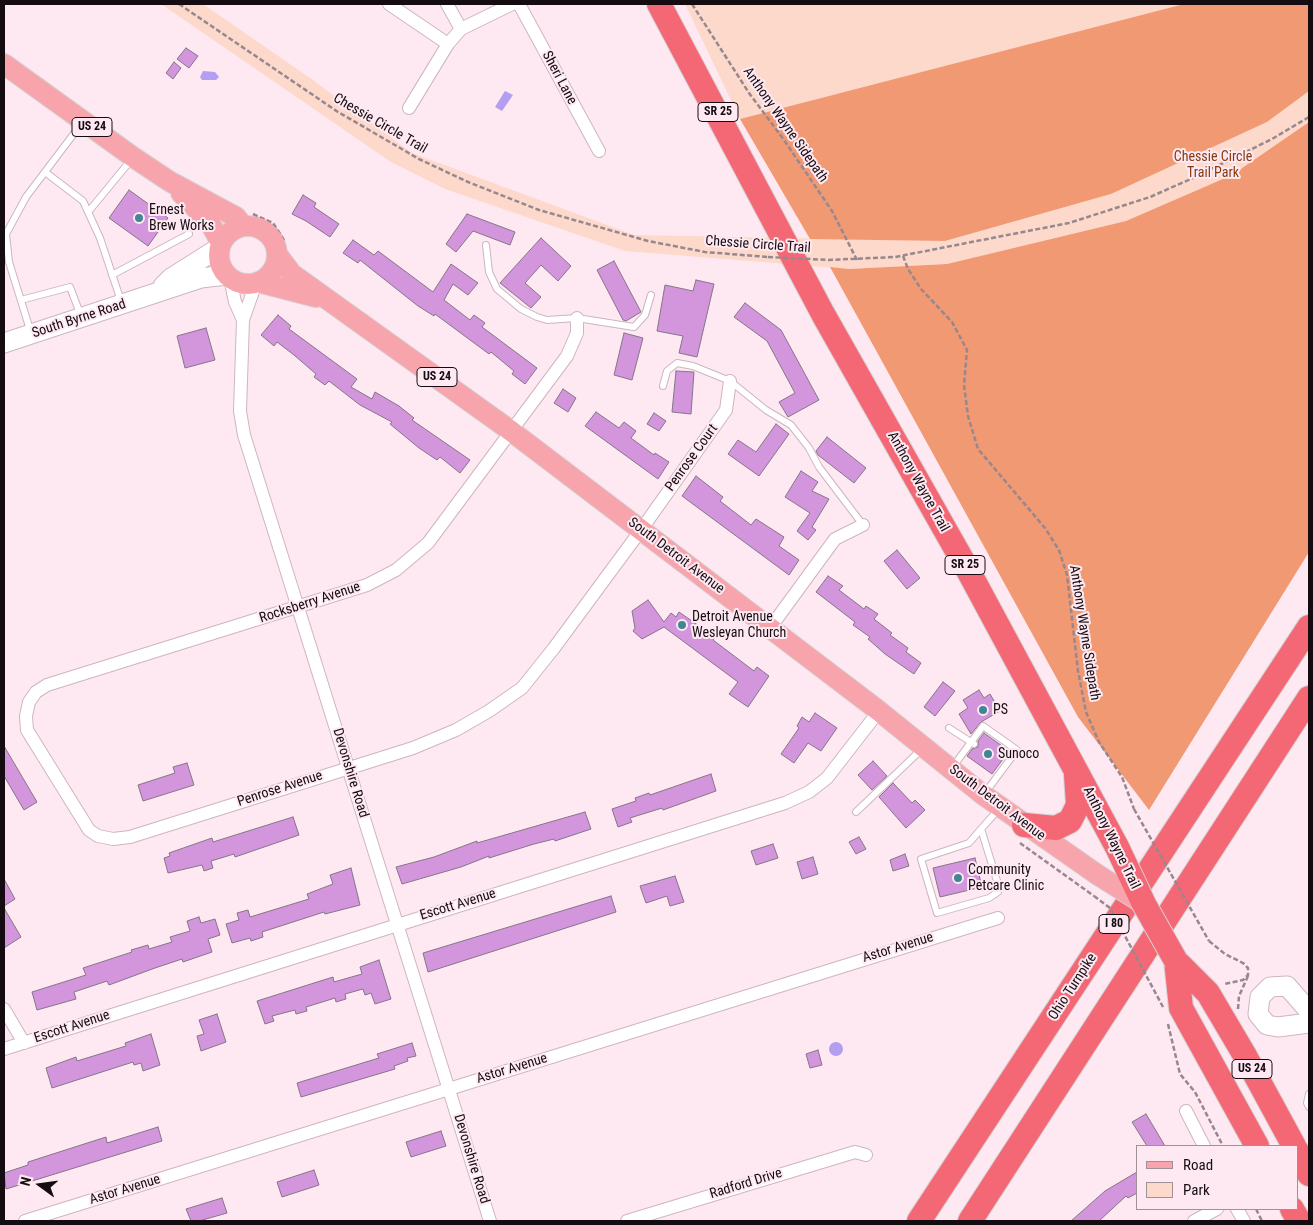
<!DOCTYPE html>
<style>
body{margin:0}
#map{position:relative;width:1313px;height:1225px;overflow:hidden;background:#fee9f2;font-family:"Roboto Condensed",sans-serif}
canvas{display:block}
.frame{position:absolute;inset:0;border:5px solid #140c10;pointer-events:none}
.legend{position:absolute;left:1136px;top:1145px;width:162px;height:65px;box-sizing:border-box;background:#fee9f2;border:1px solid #a09198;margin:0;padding:6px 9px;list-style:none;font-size:15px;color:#140c10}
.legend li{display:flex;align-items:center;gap:10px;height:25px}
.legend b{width:25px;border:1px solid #a09198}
.north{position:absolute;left:15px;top:1160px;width:50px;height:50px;-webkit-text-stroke:4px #fee9f2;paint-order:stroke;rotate:284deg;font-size:14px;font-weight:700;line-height:20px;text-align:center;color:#140c10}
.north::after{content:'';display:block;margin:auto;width:18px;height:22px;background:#140c10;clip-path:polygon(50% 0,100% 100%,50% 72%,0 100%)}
</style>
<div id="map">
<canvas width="1313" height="1225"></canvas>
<div class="frame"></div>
<ul class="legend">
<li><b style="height:6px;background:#f8a4ac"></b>Road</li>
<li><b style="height:14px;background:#fcd9ca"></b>Park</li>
</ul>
<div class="north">N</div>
</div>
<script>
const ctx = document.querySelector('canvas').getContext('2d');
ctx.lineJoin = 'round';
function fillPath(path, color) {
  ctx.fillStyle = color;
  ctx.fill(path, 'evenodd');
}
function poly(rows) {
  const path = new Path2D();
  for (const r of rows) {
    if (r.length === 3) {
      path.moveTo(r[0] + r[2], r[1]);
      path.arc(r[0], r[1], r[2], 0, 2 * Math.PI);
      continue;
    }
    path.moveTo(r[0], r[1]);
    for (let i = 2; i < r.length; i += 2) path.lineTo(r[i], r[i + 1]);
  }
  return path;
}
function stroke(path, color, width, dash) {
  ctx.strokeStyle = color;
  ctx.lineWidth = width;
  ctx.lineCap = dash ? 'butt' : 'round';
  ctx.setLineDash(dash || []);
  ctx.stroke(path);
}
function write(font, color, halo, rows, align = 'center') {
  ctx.font = font + ' "Roboto Condensed",sans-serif';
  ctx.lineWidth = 4;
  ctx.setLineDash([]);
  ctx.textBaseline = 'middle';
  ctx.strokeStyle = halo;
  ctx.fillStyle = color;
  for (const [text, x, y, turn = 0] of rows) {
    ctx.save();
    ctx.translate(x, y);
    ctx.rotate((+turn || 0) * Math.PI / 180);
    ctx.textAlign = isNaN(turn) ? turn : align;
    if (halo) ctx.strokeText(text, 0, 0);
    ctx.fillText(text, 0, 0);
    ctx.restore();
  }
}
fillPath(poly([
 [161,4,203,4,310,78,412,153,634,235,945,241,1111,194,1267,122,1309,91,1309,122,1232,175,1126,221,947,264,849,269,625,251,445,189,391,162],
 [685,4,1184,4,740,119]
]), '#fcd9ca');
fillPath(poly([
 [1184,4,1309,4,1309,91,1267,122,1111,194,945,241,810,239,740,119],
 [1309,122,1309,552,1149,810,1078,717,830,267,849,269,947,264,1126,221,1232,175]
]), '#f19972');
fillPath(poly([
 [203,71,215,72,219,77,216,80,202,80,200,77],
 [505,91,513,95,502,111,495,107],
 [836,1049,7]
]), '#b39ef1');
const building = poly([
 [186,48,198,56,189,68,177,59,186,48],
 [174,62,181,68,173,79,166,73,174,62],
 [129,190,168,218,148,246,109,218,129,190],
 [303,195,316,203,314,207,339,224,330,237,306,221,292,214,303,195],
 [467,214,515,232,510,245,473,231,456,252,446,244,467,214],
 [541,238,571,266,558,281,541,265,525,283,541,297,531,308,500,283,541,238],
 [353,240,374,255,378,251,433,292,451,264,478,283,468,295,453,284,444,300,470,320,474,315,485,323,482,327,537,368,525,384,512,374,514,371,491,352,489,354,435,314,434,316,418,306,360,260,358,263,343,253,353,240],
 [614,261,641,312,626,321,623,320,597,270,614,261],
 [696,280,714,284,697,357,679,353,683,336,657,331,665,285,693,291,696,280],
 [745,303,781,330,819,400,788,417,779,402,795,393,767,341,734,317,745,303],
 [278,315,291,326,289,329,357,379,351,387,372,399,375,392,399,406,414,418,412,420,470,460,460,473,440,457,437,460,419,448,390,424,392,422,360,405,329,381,325,385,314,377,316,374,294,355,277,342,274,346,261,335,278,315],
 [206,328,215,360,185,368,177,336,206,328],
 [624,333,643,338,632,380,614,375,624,333],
 [676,371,694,372,691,414,672,412,676,371],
 [563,389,576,398,568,412,554,403,563,389],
 [596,412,619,428,624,422,636,431,631,438,654,455,655,453,669,462,658,479,585,426,596,412],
 [654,413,666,421,659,431,647,424,654,413],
 [776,424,789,434,759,476,728,454,738,440,756,452,776,424],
 [827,437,866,468,854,483,818,455,816,451,827,437],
 [801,471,818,482,812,491,829,499,812,527,816,530,808,540,797,531,810,513,785,497,801,471],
 [696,476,723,497,720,501,751,525,756,519,784,537,779,546,799,560,789,575,682,496,696,476],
 [897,550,920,578,907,589,884,561,897,550],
 [828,576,843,586,839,590,864,609,866,606,878,614,874,619,892,633,890,635,908,648,906,652,921,663,914,674,885,654,868,639,870,637,853,625,855,622,816,592,828,576],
 [648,600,664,622,671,613,676,617,679,612,715,637,713,640,754,671,757,667,769,676,748,707,729,694,738,682,664,627,642,639,633,631,635,628,632,611,648,600],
 [943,682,955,691,935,716,924,707,943,682],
 [979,690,984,698,990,694,1000,711,981,722,971,734,959,714,968,708,963,700,979,690],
 [815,713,837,728,821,751,808,743,794,763,781,754,799,728,797,726,802,717,809,722,815,713],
 [984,733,1009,751,992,774,967,756,972,749,978,747,978,741,984,733],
 [4,746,37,802,24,810,4,776,4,746],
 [873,761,887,776,872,790,858,775,873,761],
 [187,763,194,785,143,801,138,785,175,773,173,767,187,763],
 [711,774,716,791,663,810,662,808,630,818,632,822,618,827,612,809,636,801,635,798,649,793,650,795,711,774],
 [893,783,912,803,915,800,925,810,906,828,879,797,893,783],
 [585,812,591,829,555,841,554,839,534,844,489,858,489,856,461,867,402,884,396,867,434,857,477,841,477,843,585,812],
 [293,817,299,835,235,857,234,854,211,861,213,868,204,871,202,865,168,873,164,858,170,856,169,853,212,838,213,842,293,817],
 [859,837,866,849,856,854,849,842,859,837],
 [773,844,778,858,756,865,751,851,773,844],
 [905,854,909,866,893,871,890,860,905,854],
 [813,857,818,874,802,879,797,862,813,857],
 [975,858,982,887,940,897,933,868,975,858],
 [351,868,360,905,325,914,324,912,262,932,263,937,251,941,250,938,232,943,226,924,239,920,237,913,248,910,250,917,309,899,307,894,333,884,330,875,351,868],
 [675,876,684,902,670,906,667,896,646,903,640,886,675,876],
 [4,879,15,899,4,906,4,879],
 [611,896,616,912,428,972,423,953,611,896],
 [4,908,21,937,4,948,4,908],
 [199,917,201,923,215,919,220,935,208,939,212,952,183,962,182,959,155,968,109,985,107,981,74,992,76,999,37,1010,32,992,86,975,83,968,132,952,131,950,148,945,149,949,172,942,170,937,190,931,187,921,199,917],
 [379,960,391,999,375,1004,371,993,365,995,363,989,345,994,346,999,336,1002,335,998,306,1007,307,1011,296,1014,295,1010,272,1016,274,1021,265,1024,257,1001,333,977,334,982,362,974,360,967,379,960],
 [217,1014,226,1042,201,1051,197,1036,204,1034,199,1020,217,1014],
 [151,1034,160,1065,143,1071,141,1063,134,1065,133,1062,52,1088,46,1068,76,1057,77,1061,126,1046,125,1043,151,1034],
 [412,1043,416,1056,407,1058,408,1061,394,1066,395,1069,301,1097,297,1083,379,1058,377,1054,412,1043],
 [818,1050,822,1065,810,1068,806,1054,818,1050],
 [1146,1114,1165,1146,1147,1146,1132,1122,1146,1114],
 [158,1127,162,1141,6,1189,4,1173,28,1165,28,1162,106,1137,107,1143,158,1127],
 [441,1131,446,1146,411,1157,406,1142,441,1131],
 [314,1170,319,1185,282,1197,277,1182,314,1170],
 [1137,1172,1137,1193,1128,1198,1126,1196,1099,1221,1071,1221,1105,1191,1137,1172],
 [222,1198,227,1213,199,1221,191,1221,186,1209,222,1198]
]);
fillPath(building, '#d395db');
stroke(building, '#857587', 1);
const lane = poly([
 [45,172,83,201,100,238,121,301],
 [89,211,131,160],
 [486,245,489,272,497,289,521,309,537,317,547,320,577,318,634,327,645,315,651,295],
 [112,275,189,234],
 [21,300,70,287,81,316],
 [31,333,9,262,6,234,26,197,82,123],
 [663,386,667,371,677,363,693,366,730,381,766,410,791,425,809,448,819,467,863,525],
 [949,728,974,744],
 [952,768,983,726,1017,750,985,793],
 [856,812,923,748],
 [981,829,998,884,998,892,989,898,937,913,921,859,969,843,981,829,998,810],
 [1309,1094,1307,1103,1309,1107]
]);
const street = poly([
 [389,4,448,44],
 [447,4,461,29],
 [519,4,599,151],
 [409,108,448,44,461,29,512,4],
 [230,278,235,302,243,320],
 [256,283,243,320,240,411,244,435,490,1221],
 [577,318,577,333,567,356,428,543,396,570,367,585,47,685,36,692,29,702,26,716,27,730,89,830,98,836,113,839,130,837,413,748,456,730,489,711,522,688,554,648,641,530,726,410,730,381],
 [770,628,835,539,863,525],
 [4,1009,24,1043],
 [4,1049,785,803,809,792,827,778,879,711],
 [1186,1111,1204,1146],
 [1237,1209,1244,1221],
 [25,1221,998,918],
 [627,1221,855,1152,866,1155],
 [1194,1221,1217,1209]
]);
const secondary = poly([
 [163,286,171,278,220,247],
 [4,343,201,278,227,275],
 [1309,1011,1287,986,1270,987,1260,997,1258,1014,1267,1025,1278,1027,1309,1023]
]);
const primary = poly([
 [4,64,133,157,169,181,236,217,243,226],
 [181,193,210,223,221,243],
 [248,255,29],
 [277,254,292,274,511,431,879,711,982,794,1098,875],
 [258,282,316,297]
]);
const highway = poly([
 [659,4,823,314,969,572,1117,847],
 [1024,825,1056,828,1070,821,1078,805,1076,775],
 [1176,961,1208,993,1244,1054,1294,1146],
 [1176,961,1181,1008,1257,1146],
 [1297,1151,1309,1174],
 [1292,1209,1299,1221],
 [919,1221,1309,627],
 [970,1221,1309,698]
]);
stroke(lane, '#ceb5c0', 8);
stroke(street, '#ceb5c0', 14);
stroke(secondary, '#ceb5c0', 21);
stroke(primary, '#d5d3d4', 22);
stroke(highway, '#d5d3d4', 26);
stroke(poly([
 [179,4,338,112,419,159,468,182,539,210,648,241,705,252,768,257],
 [692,4,749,93,784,140,832,211,857,260],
 [253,214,273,223,284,240],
 [903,256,908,269,921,289,952,322,967,350,964,385,968,416,978,449,1045,528,1059,550,1067,575,1078,671,1086,712,1099,742,1122,777,1134,809],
 [828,260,895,257,1069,223,1150,197,1191,179,1272,139,1309,117],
 [1020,843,1094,896],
 [1209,941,1225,954,1243,963,1248,968,1248,975,1243,980,1224,984],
 [1238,1009,1239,996,1248,976],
 [1168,1024,1180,1074,1195,1092,1223,1146],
 [1256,1209,1262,1221]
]), '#97878e', 2.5, [5, 2.5]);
stroke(lane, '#fff', 6);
stroke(street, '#fff', 12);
stroke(secondary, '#fff', 19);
stroke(primary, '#f8a4ac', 20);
stroke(highway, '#f46875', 24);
const primaryBridge = poly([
 [1098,875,1144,904]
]);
const highwayBridge = poly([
 [1117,847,1144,904,1176,961]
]);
stroke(primaryBridge, '#d5d3d4', 22, []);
stroke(highwayBridge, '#d5d3d4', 26, []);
stroke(poly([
 [768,257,828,260],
 [1134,809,1209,941],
 [1094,896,1110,908,1163,1007]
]), '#97878e', 2.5, [5, 2.5]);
stroke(primaryBridge, '#f8a4ac', 20);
stroke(highwayBridge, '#f46875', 24);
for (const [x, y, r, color] of [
 [139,218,5,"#418694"],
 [682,625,5,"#418694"],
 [983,710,5,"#418694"],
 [988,754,5,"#418694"],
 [958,878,5,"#418694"]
]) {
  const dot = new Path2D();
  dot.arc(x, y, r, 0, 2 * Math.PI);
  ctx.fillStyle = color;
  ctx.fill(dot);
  stroke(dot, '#fee9f2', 2);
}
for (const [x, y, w] of [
 [718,112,40],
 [92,127,40],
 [437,377,40],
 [965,565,40],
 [1114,924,30],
 [1252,1069,40]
]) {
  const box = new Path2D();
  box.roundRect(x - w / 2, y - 9.5, w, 19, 4);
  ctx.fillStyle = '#fee9f2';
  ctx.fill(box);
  stroke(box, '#140c10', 1);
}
write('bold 12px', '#140c10', null, [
 ["SR 25",718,112],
 ["US 24",92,127],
 ["US 24",437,377],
 ["SR 25",965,565],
 ["I 80",1114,924],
 ["US 24",1252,1069]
]);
write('14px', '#140c10', '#fee9f2', [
 ["Sheri Lane",559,78,62],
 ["Chessie Circle Trail",380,124,30],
 ["Anthony Wayne Sidepath",785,125,55],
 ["Chessie Circle Trail",758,245,4],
 ["South Byrne Road",79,319,-18],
 ["Penrose Court",692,458,-54],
 ["Anthony Wayne Trail",918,482,61],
 ["South Detroit Avenue",676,556,37],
 ["Rocksberry Avenue",310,603,-18],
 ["Anthony Wayne Sidepath",1084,633,81],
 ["Devonshire Road",350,773,73],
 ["Penrose Avenue",280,789,-18],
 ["South Detroit Avenue",997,803,37],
 ["Anthony Wayne Trail",1111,838,64],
 ["Escott Avenue",458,905,-17],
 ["Astor Avenue",898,948,-17],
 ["Ohio Turnpike",1073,987,-57],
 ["Escott Avenue",72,1027,-18],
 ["Astor Avenue",512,1069,-17],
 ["Devonshire Road",471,1159,73],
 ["Radford Drive",746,1184,-17],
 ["Astor Avenue",125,1190,-17]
]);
write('14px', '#87390d', '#fee9f2', [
 ["Chessie Circle",1213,157],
 ["Trail Park",1213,173]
]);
write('14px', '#140c10', '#fee9f2', [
 ["Ernest",149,210],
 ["Brew Works",149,226],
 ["Detroit Avenue",692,617],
 ["Wesleyan Church",692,633],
 ["PS",993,710],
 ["Sunoco",998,754],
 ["Community",968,870],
 ["Petcare Clinic",968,886]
], 'left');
</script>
